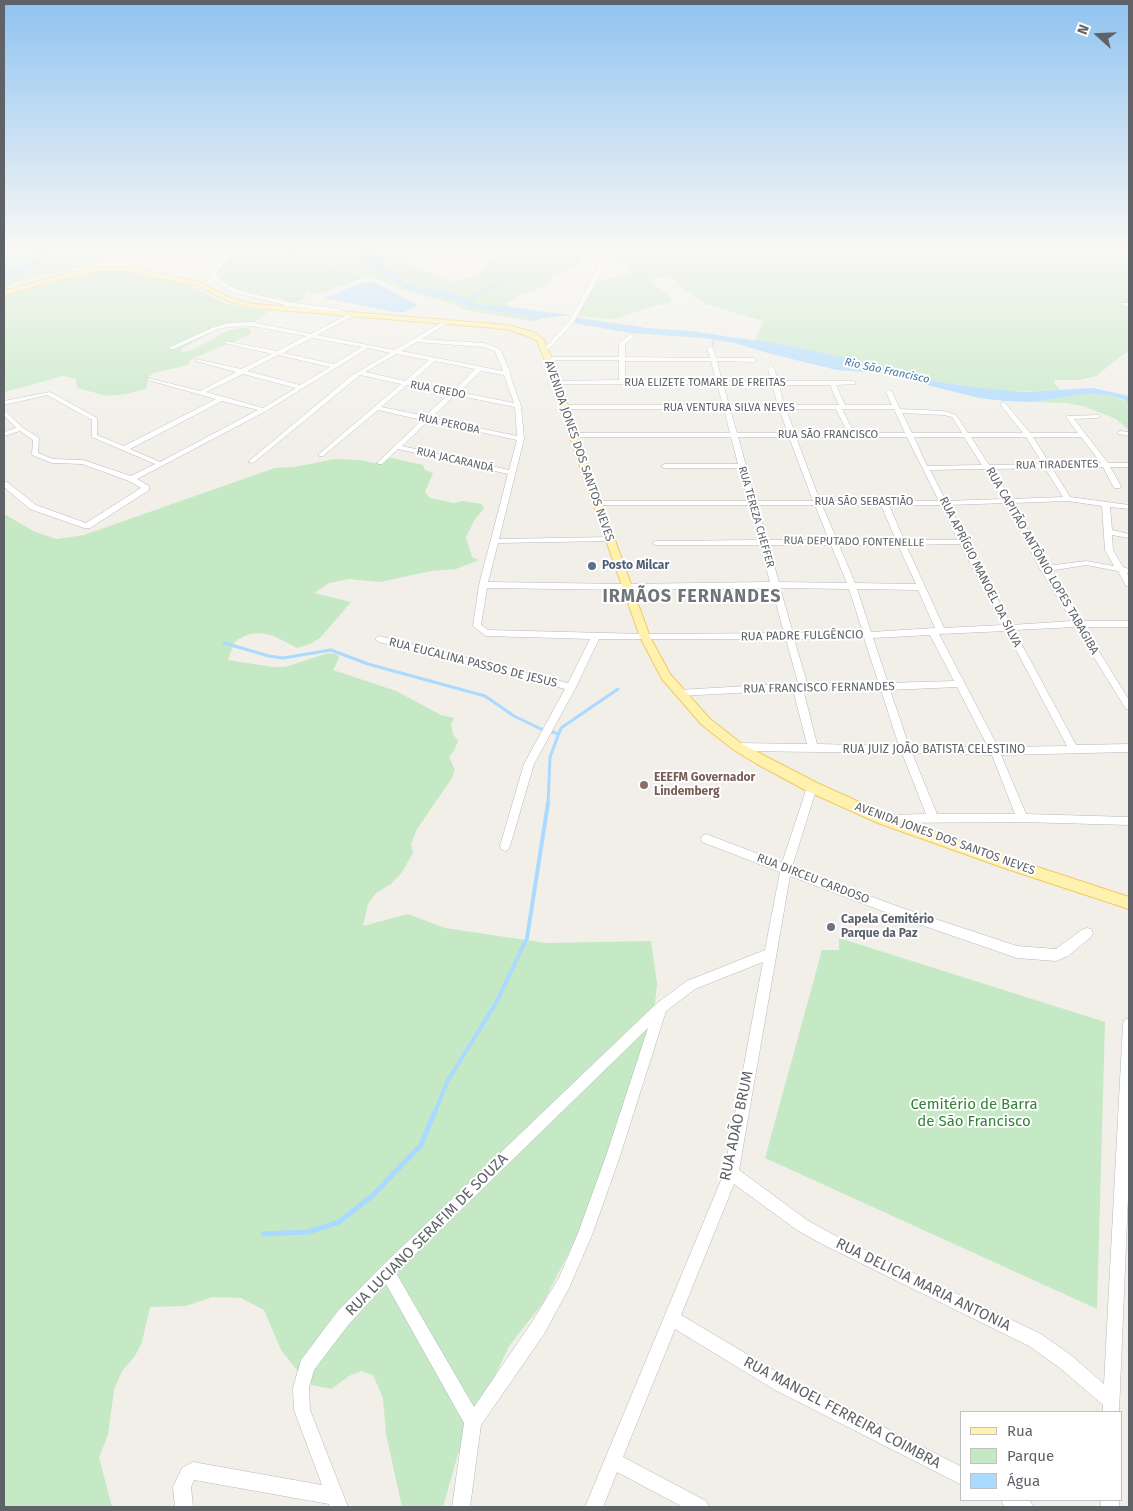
<!DOCTYPE html>
<meta charset="utf-8">
<style>
body{margin:0}
#map{position:relative;width:1133px;height:1511px;overflow:hidden;background:#f1efe8;font-family:"Fira Sans",sans-serif}
canvas{display:block}
.frame{position:absolute;inset:0;border:5px solid #5f6368;pointer-events:none}
.legend{position:absolute;left:960px;top:1411px;width:162px;height:90px;box-sizing:border-box;background:#fff;border:1px solid #bfc1c3;margin:0;padding:6px 9px;list-style:none;font-size:15px;color:#5f6368}
.legend li{display:flex;align-items:center;gap:10px;height:25px}
.legend b{width:25px;border:1px solid #bfc1c3}
.north{position:absolute;left:1073px;top:10px;width:50px;height:50px;-webkit-text-stroke:4px #fff;paint-order:stroke;rotate:290deg;font-size:14px;font-weight:700;line-height:20px;text-align:center;color:#5f6368}
.north::after{content:'';display:block;margin:auto;width:18px;height:22px;background:#5f6368;clip-path:polygon(50% 0,100% 100%,50% 72%,0 100%)}
</style>
<div id="map">
<canvas width="1133" height="1511"></canvas>
<div class="frame"></div>
<ul class="legend">
<li><b style="height:6px;background:#fff2af"></b>Rua</li>
<li><b style="height:14px;background:#c5e8c5"></b>Parque</li>
<li><b style="height:14px;background:#aadaff"></b>Água</li>
</ul>
<div class="north">N</div>
</div>
<script>
const ctx = document.querySelector('canvas').getContext('2d');
ctx.lineJoin = 'round';
function fillPath(path, color) {
  ctx.fillStyle = color;
  ctx.fill(path, 'evenodd');
}
function poly(rows) {
  const path = new Path2D();
  for (const r of rows) {
    path.moveTo(r[0], r[1]);
    for (let i = 2; i < r.length; i += 2) path.lineTo(r[i], r[i + 1]);
  }
  return path;
}
function stroke(path, color, width, dash) {
  ctx.strokeStyle = color;
  ctx.lineWidth = width;
  ctx.lineCap = dash ? 'butt' : 'round';
  ctx.setLineDash(dash || []);
  ctx.stroke(path);
}
function write(font, color, halo, rows, align = 'center') {
  ctx.font = font + ' "Fira Sans",sans-serif';
  ctx.lineWidth = 4;
  ctx.setLineDash([]);
  ctx.textBaseline = 'middle';
  ctx.strokeStyle = halo;
  ctx.fillStyle = color;
  for (const [text, x, y, turn = 0] of rows) {
    ctx.save();
    ctx.translate(x, y);
    ctx.rotate((+turn || 0) * Math.PI / 180);
    ctx.textAlign = isNaN(turn) ? turn : align;
    if (halo) ctx.strokeText(text, 0, 0);
    ctx.fillText(text, 0, 0);
    ctx.restore();
  }
}
fillPath(poly([
 [4,246,39,246,35,251,38,253,4,277],
 [61,246,126,247,122,250,83,267,27,279,4,286,4,280,32,265,45,253],
 [254,246,358,246,362,249,373,269,380,271,394,283,404,288,499,312,541,319,534,322,470,311,447,302,405,291,370,276,318,294,306,291,304,298,296,302,289,302,279,298,263,298,232,287,220,279,216,274,236,249],
 [370,246,399,246,398,252,405,254,407,261,413,264,412,266,452,281,477,276,497,255,507,252,509,249,507,246,597,246,594,251,584,253,580,257,584,259,580,262,551,277,551,281,535,291,519,294,511,302,505,304,508,306,539,311,536,311,480,304,450,293,414,286,400,280,395,272,377,256],
 [626,246,1126,246,1129,248,1129,352,1125,353,1096,376,1079,380,1054,380,1055,384,1060,390,1006,392,935,381,903,370,755,341,763,321,705,304,679,285,672,277,648,279,672,299,670,303,657,305,614,319,575,316,598,280,634,274,619,257,622,253,621,249],
 [104,270,122,270,181,283,197,289,224,303,249,309,269,311,254,322,218,329,185,347,179,351,184,352,192,350,227,331,241,328,249,328,251,332,248,336,191,359,188,365,154,373,149,376,146,389,126,394,107,396,77,388,76,379,63,376,4,392,4,294,24,287],
 [1086,394,1108,395,1129,402,1129,430,1116,419,1083,406,1065,403,1032,402],
 [392,458,423,465,425,470,433,473,425,492,430,498,453,503,463,501,482,504,484,509,475,519,466,537,472,557,479,560,456,569,431,571,380,582,349,579,329,583,314,593,351,602,320,638,310,644,297,648,274,636,260,633,249,634,237,640,233,645,228,660,273,667,285,667,328,653,335,654,338,655,339,658,333,670,396,691,441,715,454,718,451,724,453,734,458,741,454,751,449,757,455,770,452,778,417,829,411,844,413,853,402,872,391,884,376,893,368,904,363,926,408,914,445,928,546,943,651,941,657,984,654,1013,584,1223,543,1303,509,1346,458,1454,443,1507,402,1507,386,1434,383,1398,373,1375,361,1371,349,1376,331,1389,308,1384,281,1350,264,1310,241,1298,212,1297,186,1306,150,1307,142,1342,135,1356,122,1371,114,1390,108,1435,99,1457,112,1507,4,1507,4,514,35,532,57,539,84,535,275,468,294,467,335,459,360,460,374,463],
 [839,938,1105,1022,1097,1309,765,1158,822,950,839,950]
]), '#c5e8c5');
fillPath(poly([
 [39,246,61,246,45,253,32,265,4,280,4,277,36,256,38,253,34,251],
 [358,246,370,246,377,256,395,272,400,280,414,286,450,293,480,304,571,315,535,319,487,310,404,288,366,263,358,256,362,249],
 [372,281,416,304,417,306,404,312,395,312,324,298,362,283],
 [574,317,647,328,691,331,785,345,903,370,935,381,973,387,1022,392,1093,388,1129,396,1129,404,1125,400,1108,395,1086,394,1032,402,1005,401,979,398,879,373,837,370,771,354,735,343,703,338,631,333,572,323]
]), '#aadaff');
stroke(poly([
 [297,246,289,252,292,257,359,279],
 [466,301,485,291,497,282,509,267,519,263,527,254,526,246],
 [713,345,714,337]
]), '#aadaff', 2);
stroke(poly([
 [224,643,269,656,283,658,331,650,368,664,485,696,514,716,541,729],
 [553,732,558,734],
 [548,805,550,757,561,728,618,689]
]), '#aadaff', 3);
stroke(poly([
 [435,1112,447,1082,496,1003,527,938,548,803]
]), '#aadaff', 4);
stroke(poly([
 [263,1234,308,1232,339,1222,373,1195,421,1145,435,1111]
]), '#aadaff', 5);
fillPath(poly([
 [46,246,55,246,41,263,4,282,4,275,35,259,46,246]
]), '#aadaff');
const minor = poly([
 [234,246,239,246,215,275,221,281,240,291,289,302,338,309,355,315,317,335,394,350,446,320,448,321,448,323,422,339,484,343,500,349,511,374,510,375,521,406,524,439,499,539,610,537,614,539,610,541,498,543,488,582,626,584,770,582,760,545,656,545,652,543,656,541,759,540,750,505,597,505,593,503,597,501,748,501,740,468,665,468,661,466,665,464,738,464,731,437,573,437,570,435,573,433,730,433,724,409,563,409,560,407,563,405,723,405,717,384,556,384,553,382,554,381,619,380,619,360,548,360,545,358,546,357,619,357,619,343,631,334,634,336,625,344,625,357,710,358,707,348,710,346,713,348,716,358,754,358,757,360,754,362,717,361,722,381,771,381,768,368,771,366,774,368,778,381,853,381,855,382,855,384,836,385,845,405,892,405,886,392,889,390,892,392,900,409,944,411,956,415,968,433,1023,433,1000,404,1003,402,1005,403,1030,433,1078,433,1066,417,1067,416,1099,415,1099,417,1097,418,1074,419,1108,463,1129,463,1129,467,1110,467,1121,486,1120,488,1114,488,1103,467,1052,468,1070,497,1129,505,1129,509,1110,507,1112,530,1129,534,1129,538,1112,535,1113,550,1123,567,1129,569,1129,573,1127,573,1129,577,1129,587,1126,586,1118,571,1086,565,1049,571,1080,621,1129,621,1129,627,1084,627,1129,700,1129,710,1126,709,1075,627,1014,630,1076,745,1129,744,1129,752,1001,755,1026,814,1129,817,1129,825,1022,822,885,823,881,822,880,819,881,816,885,815,926,814,902,753,738,751,733,747,738,743,807,744,793,690,679,696,674,693,679,690,798,683,786,639,599,639,576,687,534,764,510,846,509,849,505,851,501,849,500,846,524,764,565,689,379,642,375,639,379,636,568,683,590,639,486,636,473,626,479,585,508,474,398,449,382,464,378,464,378,462,422,420,378,410,323,456,319,456,319,454,401,384,360,375,253,463,248,462,351,376,390,353,368,348,266,411,137,479,149,486,149,490,90,528,84,528,30,509,4,487,4,482,7,482,36,505,86,523,141,488,129,481,82,464,52,463,32,455,33,440,20,431,4,436,4,432,16,428,4,415,4,410,23,428,39,438,38,453,53,459,83,460,131,476,155,464,92,437,92,420,47,395,4,405,4,401,50,392,97,418,97,435,124,446,216,399,148,380,148,378,200,391,236,372,196,361,196,359,241,369,272,354,225,343,225,341,277,351,306,336,252,326,228,327,218,329,174,349,170,349,170,347,214,327,228,323,252,322,311,334,347,315,290,306,284,311,281,309,285,305,236,293,217,283,209,275,234,246],
 [312,338,362,347,334,364,283,353,312,338],
 [417,342,483,347,495,351,503,371,401,351,417,342],
 [396,354,429,360,405,381,365,372,396,354],
 [278,355,330,367,300,385,247,371,278,355],
 [435,361,475,369,453,391,411,382,435,361],
 [625,361,711,361,716,381,625,380,625,361],
 [481,371,504,375,514,403,459,392,481,371],
 [243,374,296,388,263,408,206,392,243,374],
 [723,384,772,385,778,405,729,405,723,384],
 [407,385,449,394,425,416,381,407,407,385],
 [779,385,830,385,839,405,784,405,779,385],
 [455,395,515,407,517,436,431,418,455,395],
 [222,401,258,410,160,462,130,449,222,401],
 [730,409,779,409,788,433,737,433,730,409],
 [786,409,836,409,848,433,795,433,786,409],
 [842,409,894,409,905,433,854,433,842,409],
 [902,413,944,415,952,417,962,433,912,433,902,413],
 [428,421,517,440,509,470,402,446,428,421],
 [738,437,789,437,813,501,756,501,738,437],
 [796,437,907,437,939,501,820,501,796,437],
 [914,437,964,437,982,465,927,466,914,437],
 [971,437,1026,437,1043,464,989,465,971,437],
 [1033,437,1081,437,1101,463,1050,464,1033,437],
 [1045,468,1063,497,1011,499,992,469,1045,468],
 [985,469,1004,499,946,501,930,470,985,469],
 [1068,501,1102,506,1105,550,1114,566,1086,561,1047,566,1014,503,1068,501],
 [1006,503,1040,569,1072,621,1011,625,949,505,1006,503],
 [757,505,815,505,829,540,767,540,757,505],
 [822,505,881,505,896,540,837,540,822,505],
 [889,505,941,505,958,540,904,540,889,505],
 [960,544,1003,625,944,628,906,545,960,544],
 [768,545,831,545,847,583,779,582,768,545],
 [839,545,898,545,916,584,855,583,839,545],
 [487,588,626,590,772,588,784,633,645,634,488,630,481,625,487,588],
 [780,588,849,589,863,632,793,633,780,588],
 [857,589,918,590,935,628,871,632,857,589],
 [1006,631,1067,746,998,747,939,634,1006,631],
 [930,635,954,681,888,683,873,638,930,635],
 [864,638,879,684,807,683,794,639,864,638],
 [957,687,988,747,909,746,890,690,957,687],
 [803,689,881,690,899,746,817,744,803,689],
 [912,753,992,755,1015,814,937,814,912,753],
 [453,246,461,246,428,256,426,255,453,246],
 [549,246,566,246,602,250,604,246,608,246,601,273,574,322,545,353,543,352,543,350,569,321,595,273,601,253,549,246],
 [1123,303,1129,303,1129,307,1123,305,1123,303],
 [1120,431,1129,432,1129,436,1118,434,1117,433,1120,431],
 [812,783,816,784,817,787,792,867,902,908,1017,946,1056,949,1083,929,1087,928,1091,929,1093,933,1091,937,1068,956,1056,961,1017,958,901,918,790,876,739,1170,807,1220,832,1234,1041,1334,1072,1356,1104,1384,1123,1024,1124,1020,1129,1018,1129,1173,1119,1412,1103,1412,1103,1405,1060,1368,1029,1346,822,1244,797,1230,734,1184,681,1315,787,1378,962,1467,962,1485,775,1390,675,1329,623,1457,706,1501,709,1507,683,1507,617,1472,603,1507,585,1507,724,1173,763,962,695,989,666,1011,620,1156,592,1235,569,1288,544,1334,481,1425,470,1507,452,1507,464,1423,386,1284,349,1324,314,1370,309,1388,310,1410,348,1507,330,1507,329,1504,194,1480,191,1487,193,1507,175,1507,173,1487,182,1468,193,1462,322,1485,294,1410,293,1388,301,1360,337,1312,382,1266,657,1003,687,981,765,950,780,872,702,842,701,839,702,836,706,834,782,863,807,787,808,784,812,783],
 [648,1028,606,1156,578,1233,559,1278,532,1322,474,1407,396,1273,648,1028],
 [1001,1500,1029,1500,1034,1507,1006,1507,1004,1506,1001,1500],
 [1101,1500,1119,1500,1119,1507,1101,1507,1101,1500]
]);
const major = poly([
 [99,267,127,267,200,282,232,299,254,304,495,324,511,326,536,333,544,340,557,371,577,435,650,637,670,674,710,719,742,744,817,783,888,815,1007,857,1129,897,1129,909,1007,869,878,823,807,791,757,764,734,750,702,725,662,679,640,637,569,435,549,371,537,341,530,337,510,330,495,328,254,308,228,301,198,286,127,271,99,271,64,278,4,295,4,291,61,275,99,267]
]);
stroke(minor, '#b5b8bc', 1);
stroke(major, '#f2c960', 2);
fillPath(minor, '#fff');
fillPath(major, '#fff2af');
const sky = ctx.createLinearGradient(0, 0, 0, 458);
sky.addColorStop(0, '#8fc3f1');
sky.addColorStop(0.54, '#f9f8f5');
sky.addColorStop(1, '#f9f8f500');
ctx.fillStyle = sky;
ctx.fillRect(0, 0, 1133, 458);
for (const [x, y, r, color] of [
 [592,566,5,"#5c6f8a"],
 [644,785,5,"#8d6e63"],
 [831,927,5,"#6b7280"]
]) {
  const dot = new Path2D();
  dot.arc(x, y, r, 0, 2 * Math.PI);
  ctx.fillStyle = color;
  ctx.fill(dot);
  stroke(dot, '#fff', 2);
}
write('italic 11px', '#4174aa', '#fff', [
 ["Rio São Francisco",887,371,12]
]);
write('11px', '#5f6368', '#fff', [
 ["RUA ELIZETE TOMARE DE FREITAS",705,383],
 ["RUA CREDO",438,390,11],
 ["RUA VENTURA SILVA NEVES",729,408],
 ["RUA PEROBA",449,424,12],
 ["RUA SÃO FRANCISCO",828,435],
 ["RUA JACARANDÁ",455,460,13],
 ["RUA TIRADENTES",1057,465,-1],
 ["RUA SÃO SEBASTIÃO",864,502],
 ["RUA TEREZA CHEFFER",756,517,74],
 ["RUA DEPUTADO FONTENELLE",854,542,1]
]);
write('12px', '#5f6368', '#fff', [
 ["AVENIDA JONES DOS SANTOS NEVES",579,451,71],
 ["RUA CAPITÃO ANTÔNIO LOPES TABAGIBA",1042,561,60],
 ["RUA APRÍGIO MANOEL DA SILVA",980,572,63],
 ["RUA PADRE FULGÊNCIO",802,636,-1],
 ["RUA EUCALINA PASSOS DE JESUS",473,663,14],
 ["RUA FRANCISCO FERNANDES",819,688,-1],
 ["RUA JUIZ JOÃO BATISTA CELESTINO",934,750],
 ["AVENIDA JONES DOS SANTOS NEVES",945,839,20],
 ["RUA DIRCEU CARDOSO",813,879,21]
]);
write('bold 12px', '#4e5e75', '#fff', [
 ["Posto Milcar",602,566]
], 'left');
write('bold 12px', '#785e54', '#fff', [
 ["EEEFM Governador",654,778],
 ["Lindemberg",654,792]
], 'left');
write('bold 12px', '#5b616d', '#fff', [
 ["Capela Cemitério",841,920],
 ["Parque da Paz",841,934]
], 'left');
write('15px', '#348238', '#fff', [
 ["Cemitério de Barra",974,1105],
 ["de São Francisco",974,1122]
]);
write('15px', '#5f6368', '#fff', [
 ["RUA ADÃO BRUM",737,1126,-78],
 ["RUA LUCIANO SERAFIM DE SOUZA",427,1235,-45],
 ["RUA DELICIA MARIA ANTONIA",923,1285,26],
 ["RUA MANOEL FERREIRA COIMBRA",842,1413,28]
]);
ctx.letterSpacing = '1px';
write('bold 18px', '#70757a', '#fff', [
 ["IRMÃOS FERNANDES",692,597]
]);
ctx.letterSpacing = '0px';
</script>
